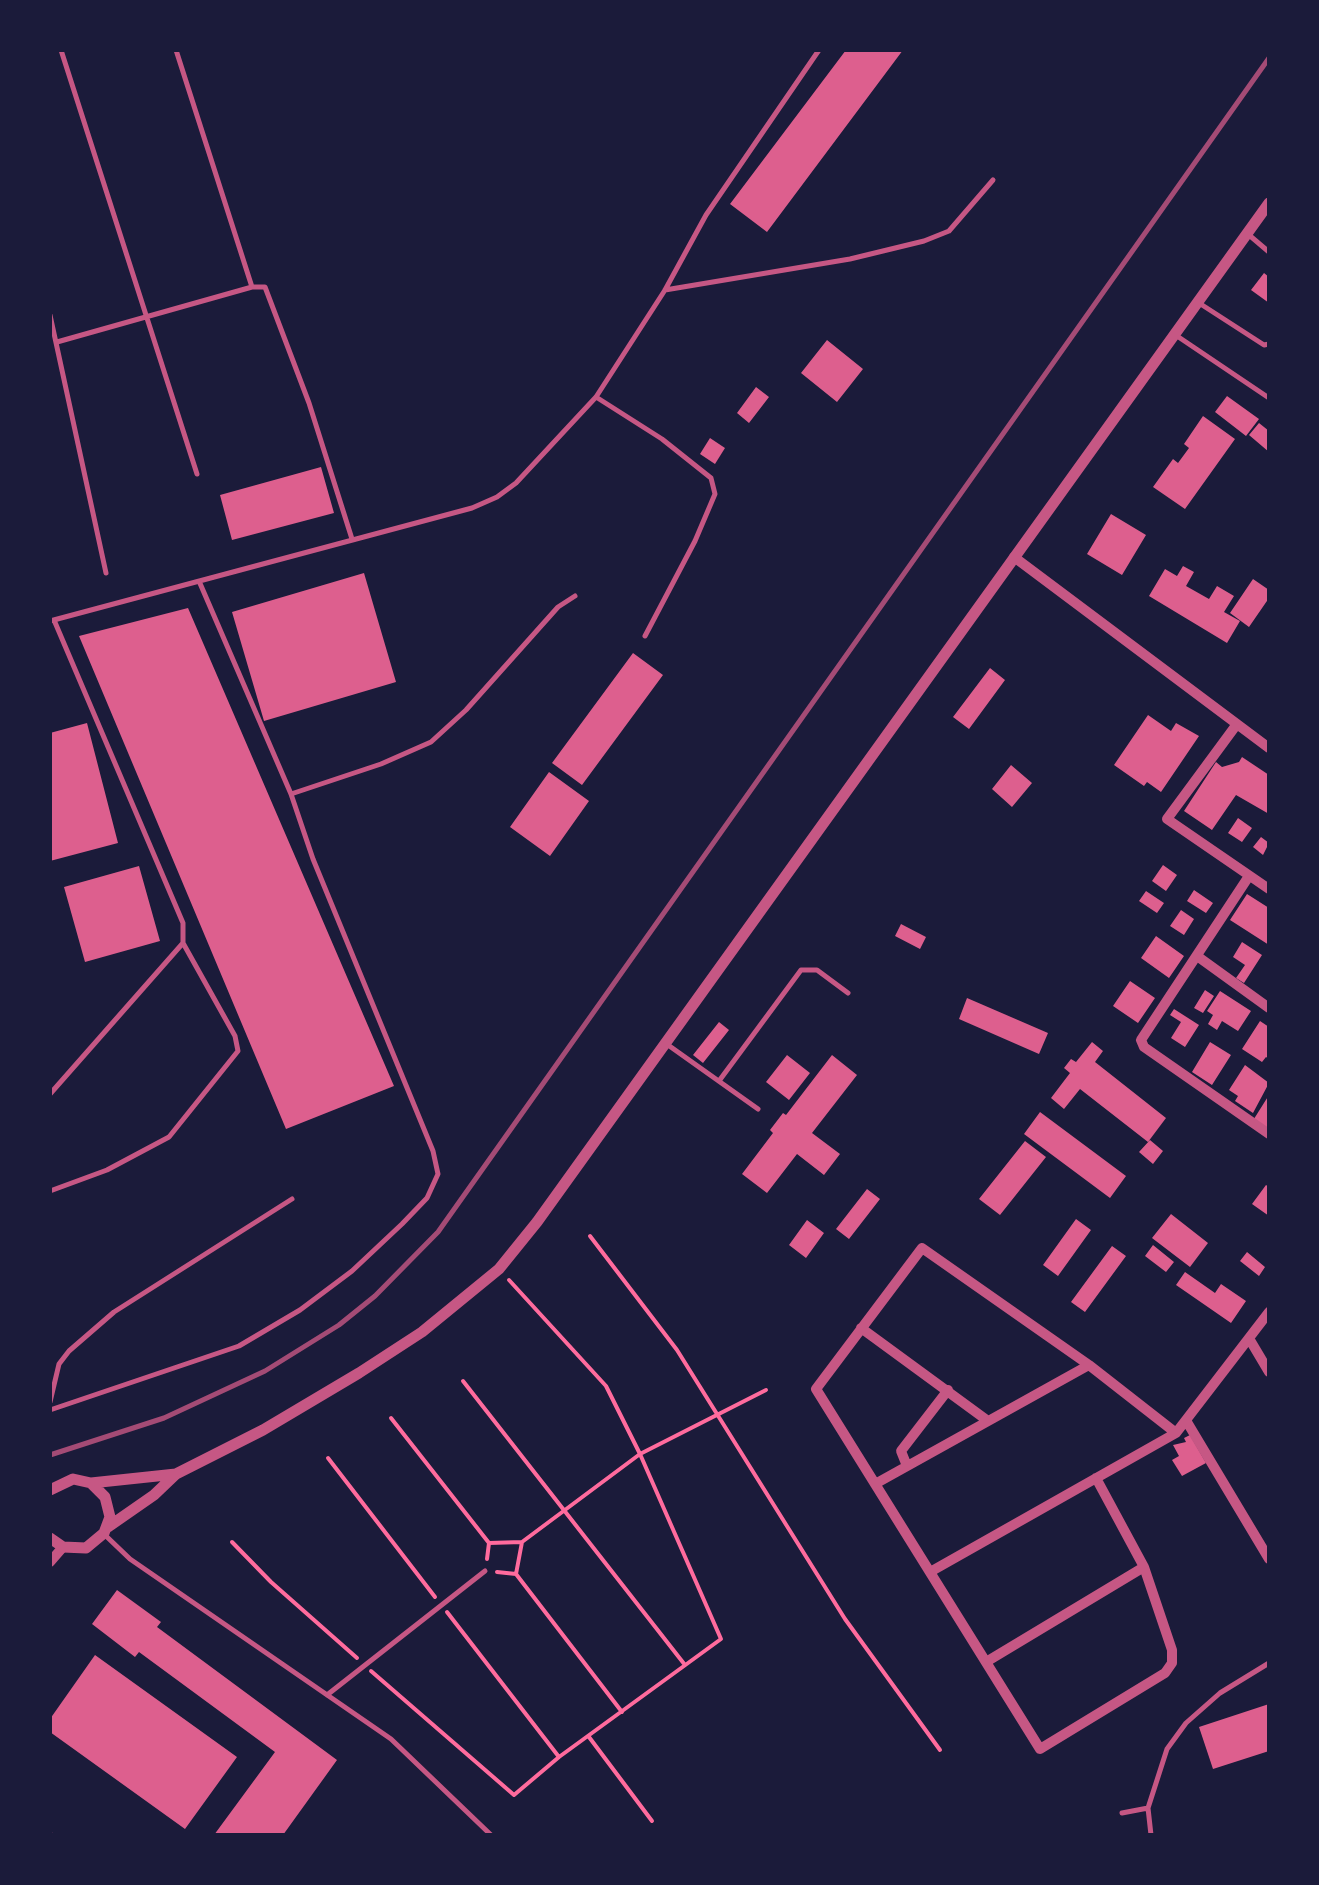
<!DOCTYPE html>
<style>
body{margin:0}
#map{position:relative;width:1319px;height:1885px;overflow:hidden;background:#1b1b3a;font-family:"Alegreya Sans",sans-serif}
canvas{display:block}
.frame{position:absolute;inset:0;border:52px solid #1b1b3a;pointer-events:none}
</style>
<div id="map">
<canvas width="1319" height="1885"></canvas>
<div class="frame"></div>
</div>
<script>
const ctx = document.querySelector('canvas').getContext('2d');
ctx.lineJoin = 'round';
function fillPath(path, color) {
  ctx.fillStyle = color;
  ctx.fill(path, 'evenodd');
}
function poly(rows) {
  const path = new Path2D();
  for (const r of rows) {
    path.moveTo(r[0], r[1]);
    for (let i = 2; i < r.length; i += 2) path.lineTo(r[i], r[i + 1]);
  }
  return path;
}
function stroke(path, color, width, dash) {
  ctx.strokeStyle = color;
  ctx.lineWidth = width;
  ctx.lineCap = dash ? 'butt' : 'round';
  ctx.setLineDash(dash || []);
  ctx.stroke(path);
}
fillPath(poly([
 [846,50,903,50,767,232,730,204],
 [1264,273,1269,277,1269,303,1251,290],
 [827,340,863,369,837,402,801,373],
 [756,387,769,397,749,423,737,413],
 [1227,396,1259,419,1246,436,1215,412],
 [1203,416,1235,439,1185,509,1153,487,1173,459,1178,463,1189,448,1184,444],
 [1259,423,1269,431,1269,452,1249,435],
 [710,438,725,448,715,464,700,454],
 [321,467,334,513,232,540,220,495],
 [1111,514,1146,535,1122,575,1087,554],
 [1183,566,1194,572,1186,586,1209,599,1217,586,1234,596,1224,612,1240,621,1227,643,1149,596,1165,569,1177,576],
 [364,573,396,682,264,721,232,612],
 [1253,579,1269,590,1269,598,1249,627,1230,613],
 [188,608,394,1086,286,1129,79,636],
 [633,653,663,675,582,785,552,763],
 [990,668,1005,680,969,729,953,717],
 [1148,715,1171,731,1176,723,1199,736,1161,792,1147,782,1144,786,1114,765],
 [87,723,118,843,50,861,50,733],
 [1242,757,1269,775,1269,814,1236,795,1212,830,1184,811,1216,762,1222,767,1239,762],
 [1011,765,1032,783,1012,807,992,789],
 [549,772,589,801,550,856,510,827],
 [1238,818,1252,828,1242,842,1228,833],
 [1261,837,1269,843,1263,855,1253,847],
 [1163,865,1177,875,1166,891,1152,881],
 [139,866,160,941,85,962,64,887],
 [1194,890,1213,903,1206,913,1187,901],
 [1146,891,1164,903,1157,913,1139,901],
 [1247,894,1269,908,1269,945,1230,920],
 [1181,910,1194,919,1184,935,1170,926],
 [901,924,926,937,920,949,895,936],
 [1156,936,1184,956,1169,978,1141,958],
 [1242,942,1262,955,1244,983,1236,978,1245,965,1233,957],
 [1130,981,1155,998,1138,1023,1113,1006],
 [1205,990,1214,996,1203,1013,1194,1008],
 [1220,991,1251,1011,1238,1031,1222,1021,1217,1030,1208,1024,1213,1015,1207,1011],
 [967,998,1048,1033,1039,1054,959,1019],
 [1174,1009,1199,1025,1185,1047,1171,1038,1181,1022,1170,1015],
 [1260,1021,1269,1027,1269,1059,1266,1057,1262,1062,1242,1049],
 [719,1022,729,1030,703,1063,693,1055],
 [1092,1042,1103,1051,1095,1062,1166,1118,1148,1142,1080,1089,1064,1109,1051,1098,1070,1073,1064,1068,1071,1059,1076,1062],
 [1210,1042,1231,1055,1212,1085,1192,1072],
 [787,1055,810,1073,789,1100,766,1082],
 [832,1055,857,1075,812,1133,840,1154,824,1175,797,1154,767,1193,742,1174,773,1133,770,1130,783,1113,786,1115],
 [1245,1065,1269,1083,1253,1113,1235,1101,1238,1096,1229,1090],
 [1269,1095,1269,1133,1252,1122],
 [1040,1112,1126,1176,1110,1198,1024,1134],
 [1150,1140,1163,1151,1153,1164,1139,1152],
 [1025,1141,1046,1157,1000,1215,979,1199],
 [1266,1185,1269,1187,1269,1216,1252,1204],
 [867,1189,880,1199,849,1239,836,1229],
 [1171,1214,1208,1243,1190,1267,1152,1238],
 [1076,1219,1091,1230,1058,1276,1043,1265],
 [807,1220,824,1233,806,1258,789,1245],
 [1153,1245,1174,1262,1166,1272,1145,1256],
 [1112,1246,1126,1256,1085,1312,1071,1302],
 [1247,1252,1265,1267,1259,1276,1240,1261],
 [1185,1272,1215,1293,1221,1284,1246,1301,1231,1323,1176,1285],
 [1190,1435,1206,1463,1182,1476,1172,1460,1179,1456,1173,1445,1186,1442,1184,1438],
 [117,1590,161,1622,157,1627,337,1760,283,1835,214,1835,275,1752,139,1652,135,1657,92,1624],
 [95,1655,237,1757,185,1829,50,1732,50,1719],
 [1269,1704,1269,1751,1213,1769,1199,1727]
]), '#dd5f8e');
stroke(poly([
 [590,1236,677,1350,845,1619,940,1750],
 [463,1381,685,1665],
 [391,1418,489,1543],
 [328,1458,435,1597],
 [232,1542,271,1582,357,1658],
 [487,1559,489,1543,522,1542],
 [497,1572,516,1574,522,1542,640,1454,766,1390],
 [516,1574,622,1712],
 [447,1612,559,1757],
 [371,1671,514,1795,559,1757,721,1639,640,1454,606,1386,509,1280],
 [589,1737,652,1821]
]), '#ff6b9d', 4);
stroke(poly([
 [61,50,197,474],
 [176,50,252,287],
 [1249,235,1269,252],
 [665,290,850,259,924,241,949,231,993,180],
 [1199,303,1264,345,1269,344],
 [50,315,106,573],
 [1177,336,1269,398],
 [57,342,252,287,265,287,309,403,352,539],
 [596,397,662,439,711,478,715,494,695,541,645,636],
 [50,621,472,508,497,497,516,483,596,397,665,290,706,215,819,50],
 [291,794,381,764,431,742,466,710,558,607,575,596],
 [668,1045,758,1109],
 [719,1081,801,970,817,970,848,993],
 [50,1094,183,943],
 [50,1191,107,1170,169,1137,238,1051,235,1036,183,943,183,923,54,620],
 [50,1402,59,1364,69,1351,114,1312,292,1199],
 [50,1410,239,1346,300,1310,352,1271,402,1224,427,1198,438,1174,433,1151,313,859,291,794,199,581],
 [106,1536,130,1559,391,1739,491,1835],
 [327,1695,485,1571],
 [1122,1813,1148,1808],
 [50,1834,51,1835],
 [1151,1835,1148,1808,1167,1749,1186,1723,1220,1693,1269,1663]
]), '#c65784', 5);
stroke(poly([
 [1014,557,1269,748],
 [1237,724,1167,819,1269,889],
 [1249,876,1141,1040,1144,1047,1269,1134],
 [1197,956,1269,1008],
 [861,1328,988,1421],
 [1250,1340,1269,1372],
 [1187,1422,1269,1559],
 [907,1466,901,1451,948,1390],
 [1096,1478,1144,1567,1172,1650,1172,1663,1165,1673,1040,1749,816,1389,922,1248,1089,1365,1176,1433],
 [875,1484,1089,1365],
 [50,1562,63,1547],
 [930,1572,1176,1433,1269,1312],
 [986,1662,1144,1567]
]), '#c65784', 10);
stroke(poly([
 [91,1483,176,1474],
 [50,1490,73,1479,91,1483,105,1497,110,1517,104,1533,86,1548,63,1547,50,1538],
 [108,1527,154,1495,176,1474,263,1430,359,1373,422,1332,499,1269,537,1222,1269,203]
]), '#c65784', 11);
stroke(poly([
 [50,1455,164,1418,265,1371,339,1325,375,1296,438,1232,1269,58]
]), '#a44b75', 5);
</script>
